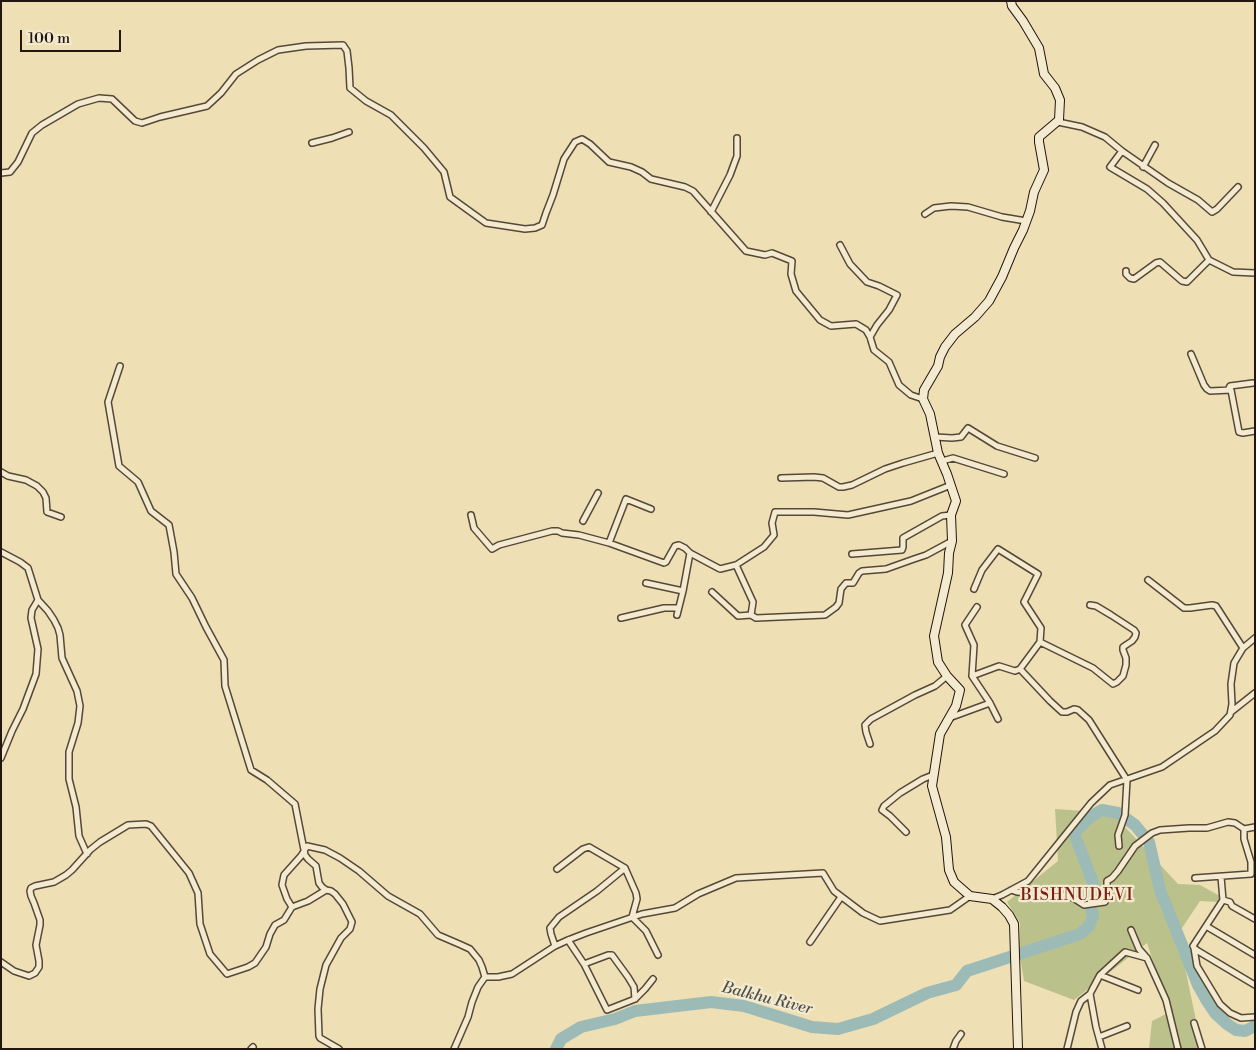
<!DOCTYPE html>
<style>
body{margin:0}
#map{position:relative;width:1256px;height:1050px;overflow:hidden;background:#eedfb5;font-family:"Libre Bodoni",serif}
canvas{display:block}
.frame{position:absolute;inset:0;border:2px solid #23150f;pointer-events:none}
.scale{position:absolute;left:20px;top:30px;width:101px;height:22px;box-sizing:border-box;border:2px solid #23150f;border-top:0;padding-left:6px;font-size:15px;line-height:18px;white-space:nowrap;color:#23150f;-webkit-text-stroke:4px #f4eacf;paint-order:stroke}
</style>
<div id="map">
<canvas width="1256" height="1050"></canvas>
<div class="frame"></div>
<div class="scale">100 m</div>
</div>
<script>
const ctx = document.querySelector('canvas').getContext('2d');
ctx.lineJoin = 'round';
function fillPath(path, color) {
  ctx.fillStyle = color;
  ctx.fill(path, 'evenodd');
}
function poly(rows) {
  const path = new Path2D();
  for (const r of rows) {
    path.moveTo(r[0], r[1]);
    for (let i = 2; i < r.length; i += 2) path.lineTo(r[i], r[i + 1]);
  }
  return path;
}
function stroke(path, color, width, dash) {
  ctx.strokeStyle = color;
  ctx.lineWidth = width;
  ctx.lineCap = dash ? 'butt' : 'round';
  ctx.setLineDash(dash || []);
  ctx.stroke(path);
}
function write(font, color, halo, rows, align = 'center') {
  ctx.font = font + ' "Libre Bodoni",serif';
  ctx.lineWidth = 4.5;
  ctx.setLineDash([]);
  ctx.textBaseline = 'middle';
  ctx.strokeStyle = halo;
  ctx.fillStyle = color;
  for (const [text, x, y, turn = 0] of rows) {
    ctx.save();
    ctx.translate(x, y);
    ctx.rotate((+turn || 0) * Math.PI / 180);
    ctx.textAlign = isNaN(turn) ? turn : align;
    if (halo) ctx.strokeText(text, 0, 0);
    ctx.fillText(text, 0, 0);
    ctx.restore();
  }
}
fillPath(poly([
 [1055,809,1112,813,1178,884,1200,885,1220,896,1218,902,1200,901,1178,934,1202,1049,1149,1049,1152,1021,1170,1012,1147,943,1074,1000,1024,981,1019,950,1020,923,1007,902,1058,861]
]), '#bbc18b');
stroke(poly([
 [556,1049,561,1039,581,1027,615,1019,635,1011,711,1002,744,1006,812,1027,838,1029,873,1019,927,993,956,985,967,971,1080,934,1089,926,1093,916,1089,901,1093,883,1074,833,1090,817,1102,810,1118,813,1135,825,1149,842,1160,890,1198,985,1207,1001,1215,1013,1227,1024,1236,1030,1245,1031,1255,1026]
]), '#9cbbb6', 12);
const street = poly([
 [1059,121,1058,122,1082,127,1105,137,1122,151,1110,167,1147,189,1163,203,1197,240,1209,260,1233,272,1255,273],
 [312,143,332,138,349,132],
 [1122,151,1168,183,1198,200,1212,212,1217,209,1238,187],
 [1143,167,1155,145],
 [1,173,10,172,18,162,32,133,42,125,78,104,99,98,112,99,135,121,142,123,160,117,207,106,221,93,236,74,258,60,278,50,306,46,343,45,347,51,349,68,350,88,366,101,391,115,424,148,444,172,450,197,486,223,525,229,535,228,542,225,546,213,553,195,564,159,575,142,582,139,590,144,609,162,631,167,642,172,651,179,685,187,693,191,746,251,765,255,772,253,792,261,791,274,796,291,820,320,831,326,856,324,866,330,870,337,874,350,889,362,899,385,911,395,923,399],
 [711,212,730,175,737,156,737,138],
 [925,214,934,208,951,206,968,207,1002,217,1026,221],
 [840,245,850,264,867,282,879,286,897,295,889,310,877,325,870,337],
 [1126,271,1126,274,1130,278,1134,279,1156,263,1160,262,1182,281,1187,282,1209,260],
 [1191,354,1204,385,1207,389,1210,391,1231,390,1229,388,1230,386,1253,383],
 [120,366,108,402,119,466,138,482,151,511,169,525,174,552,176,574,192,598,206,627,224,660,225,686,251,770,267,780,295,804,305,855,308,859,316,866,319,883,322,887,326,890],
 [1231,390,1239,432,1243,433,1255,431],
 [935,437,952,438,961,437,968,428,997,446,1035,458],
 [942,461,953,458,1004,474],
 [1,472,8,476,26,480,37,486,43,492,46,498,47,512,61,517],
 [781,478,814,477,823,478,839,487,843,487,852,485,885,469,903,463,938,453],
 [471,515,474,528,492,549,499,545,552,531,558,531,562,533,579,535,609,543,664,563,666,562,675,546,679,545,685,548,690,553,720,569,736,565,764,547,774,535,772,523,775,512,814,512,848,515,911,501,951,485],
 [583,521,598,493],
 [609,543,626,499,651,509],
 [1,552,20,562,28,568,38,600,48,611,54,620,58,628,60,635,62,658,77,691,80,706,78,723,69,752,69,779,76,807,79,836,87,854],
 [852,554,902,550,903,547,903,538,942,516,951,515],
 [736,565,753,602,751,615],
 [1148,580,1184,608,1190,608,1212,605,1216,606,1243,648],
 [646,583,683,591],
 [712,592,738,616,751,615,756,618,825,615,836,607,839,603,841,589,846,583,853,583,859,573,862,571,886,569,914,559,926,555,952,541],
 [977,607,965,625,974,645,972,676,990,703],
 [677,615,683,591,690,553],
 [621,618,664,608,678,608],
 [1040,642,1093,668,1113,684,1117,682,1123,676,1126,665,1126,658,1123,650,1123,647,1132,641,1135,637,1136,633,1134,630,1111,615,1096,606,1090,605],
 [1020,669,1050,701,1062,712,1067,712,1074,709,1078,710,1089,720,1127,780,1125,815,1118,835,1119,846],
 [972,676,999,666,1015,671,1020,669,1040,642,1041,628,1024,602,1038,574,998,549,982,570,974,589],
 [1231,712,1255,693],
 [949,718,990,703,998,719],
 [870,744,866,732,865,725,871,719,915,695,935,686,947,676],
 [1,758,12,731,23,709,36,674,38,649,31,618,32,610,38,600],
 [906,832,890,816,882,810,884,806,900,793,923,779,933,775],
 [557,869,583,849,589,847,625,868],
 [1221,877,1223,900],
 [1195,878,1251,874,1251,862,1244,839,1244,829,1255,827],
 [1011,890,1017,892,1058,894,1073,898,1084,905,1105,902,1107,896,1107,881,1112,878,1118,871,1135,846,1152,833,1160,830,1189,828,1207,828,1228,822,1235,823,1244,829],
 [992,899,1002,895,1028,881,1091,803,1110,785,1162,767,1215,731,1230,715,1232,704,1231,684,1234,663,1243,648,1255,638],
 [292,907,287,899,282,885,284,875,301,856,307,846,325,850,340,858,359,871,388,896,420,914,438,935,459,944,470,949,479,960,482,967,485,977],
 [1255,919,1232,906,1230,902,1223,900,1193,946,1194,948,1198,951,1255,985],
 [1206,926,1255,955],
 [1131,930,1139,949,1147,958,1166,1000,1178,1049],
 [568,940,584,964,607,1010,635,999,645,989,653,979],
 [810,942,841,897],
 [555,946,551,934,550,928,559,917,597,891,625,868,636,893,637,899,632,917,646,931,658,955],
 [1194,948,1197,966,1220,1004,1230,1013,1241,1018,1255,1017],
 [1,962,14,971,29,976,35,973,39,967,39,961,36,945,40,925,40,920,34,903,31,896,30,891,31,888,35,886,54,882,66,875,72,870,90,850,100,842,128,825,146,824,151,826,189,873,198,893,200,924,210,954,227,974,248,967,255,963,266,947,270,934,275,925,284,920,292,907,308,901,326,890,331,891,335,894,343,904,352,922,350,929,341,938,326,965,320,989,318,1009,319,1036,320,1038,339,1049],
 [584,964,608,955,612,955,628,977,634,987,635,999],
 [1100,975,1138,990],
 [1194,1023,1202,1049],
 [1099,1037,1127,1026],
 [251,1049,253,1047],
 [454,1049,468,1017,472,1002,478,987,485,977,498,977,512,974,555,946,568,940,586,933,642,914,675,908,698,894,736,878,823,873,834,891,863,913,880,921,950,910,970,896],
 [953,1049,956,1041,961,1034],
 [1067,1049,1076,1012,1081,1001,1090,994],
 [1102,1049,1096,1027,1090,994,1092,990,1100,975,1125,952,1147,958]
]);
const secondary = poly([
 [1011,1,1012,6,1023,21,1039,48,1044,74,1055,88,1060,100,1059,120,1039,137,1039,142,1044,170,1034,192,1030,211,1023,230,1014,248,1002,277,989,301,975,317,955,334,945,347,940,357,938,366,924,390,923,399,930,414,938,453,947,474,956,501,951,515,952,541,949,553,948,573,934,636,938,662,947,676,960,690,956,706,940,734,932,786,946,837,949,870,954,882,970,896,992,899,1002,907,1009,915,1014,924,1018,1049]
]);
stroke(street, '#564838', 8);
stroke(secondary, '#23150f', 10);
stroke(street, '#f4eacf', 5);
stroke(secondary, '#f4eacf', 8);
ctx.letterSpacing = '1px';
write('16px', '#7a1f14', '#f4eacf', [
 ["BISHNUDEVI",1077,896]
]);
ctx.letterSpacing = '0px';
write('italic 16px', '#4d4f49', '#f4eacf', [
 ["Balkhu River",767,999,14]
]);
</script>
